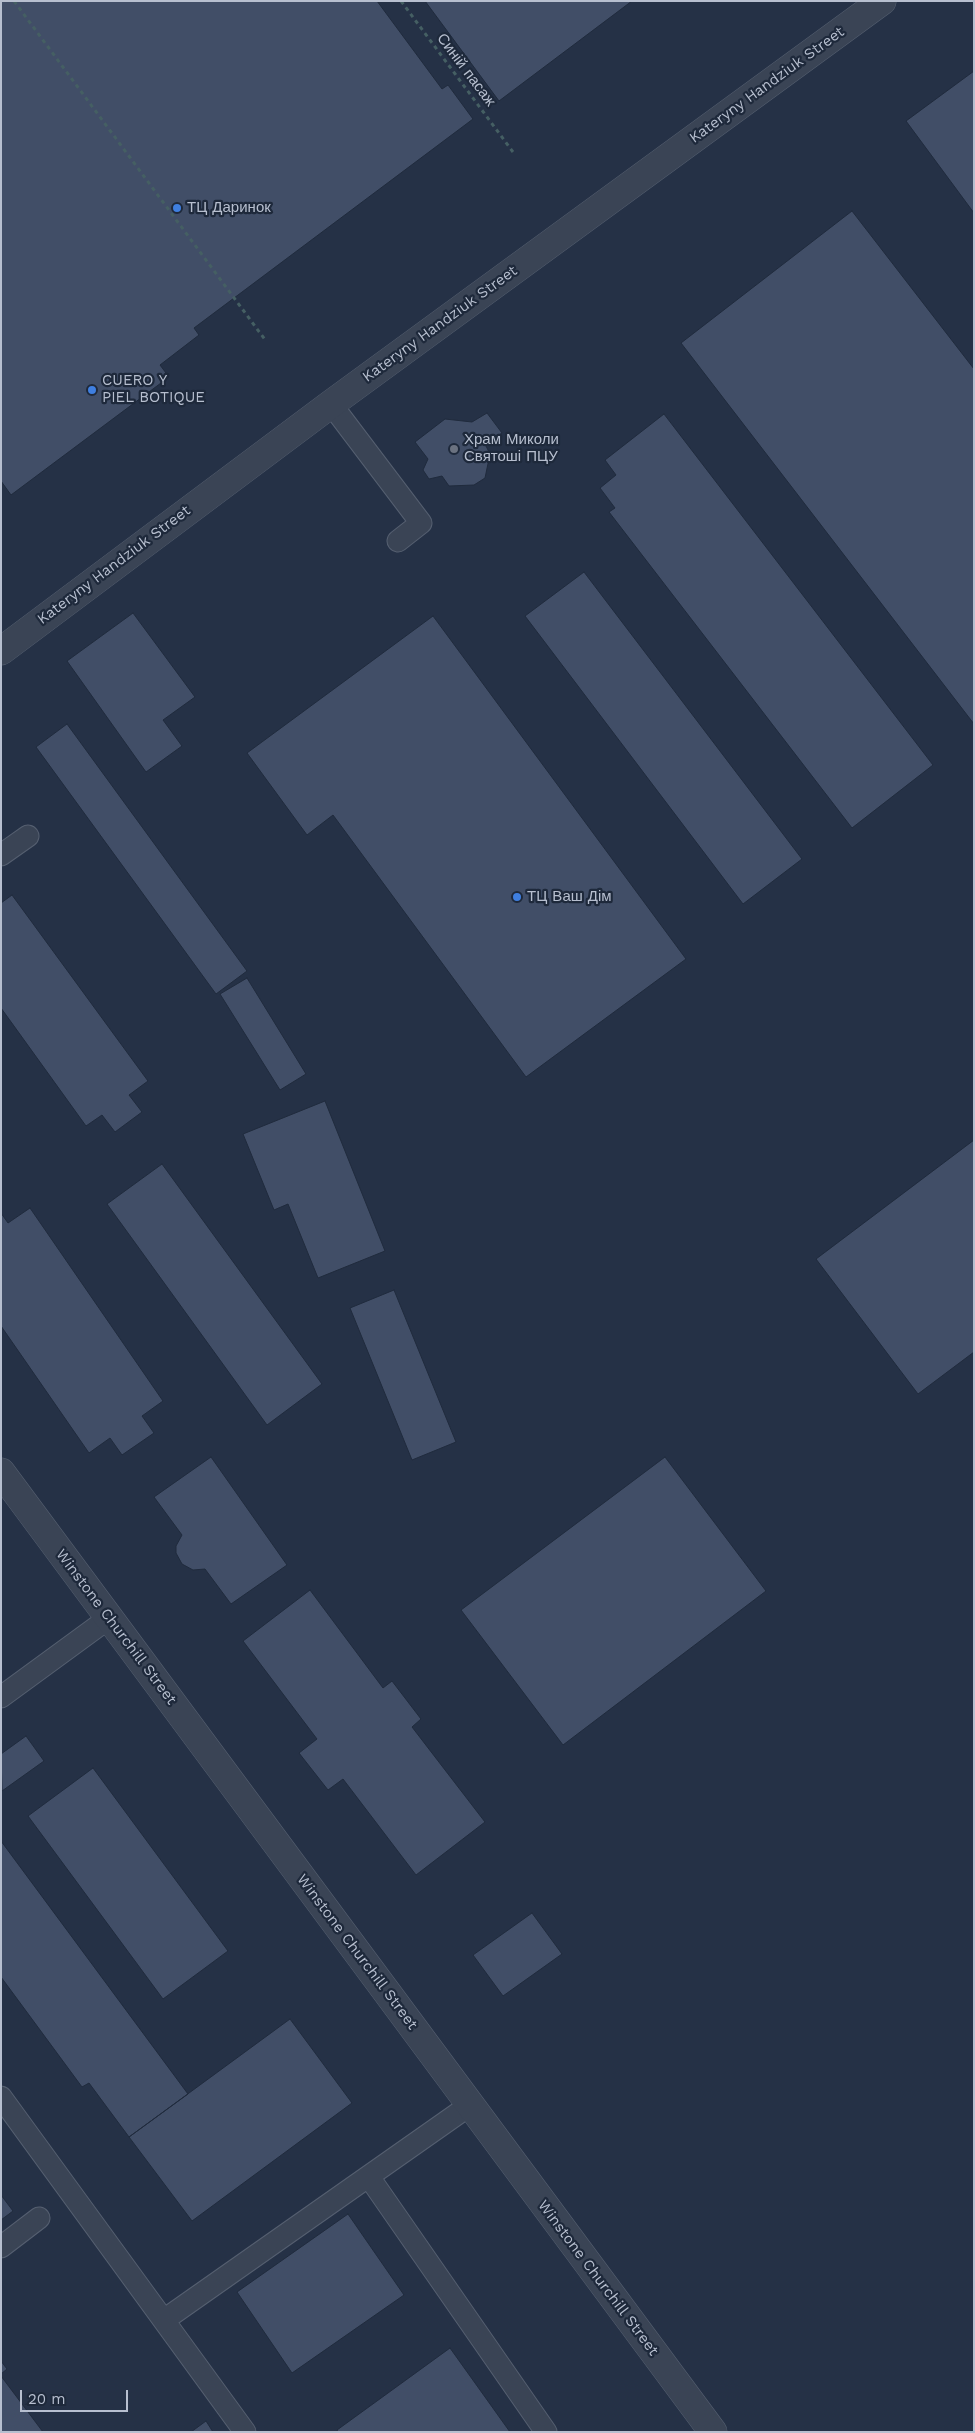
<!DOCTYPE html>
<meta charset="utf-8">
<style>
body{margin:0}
#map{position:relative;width:975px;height:2433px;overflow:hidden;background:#253146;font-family:"Work Sans",sans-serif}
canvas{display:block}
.frame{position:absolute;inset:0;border:2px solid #b7bfcf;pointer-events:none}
.scale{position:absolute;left:20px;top:2390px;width:108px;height:22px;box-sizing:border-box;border:2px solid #b7bfcf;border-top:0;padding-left:6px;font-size:15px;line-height:18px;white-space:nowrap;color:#b7bfcf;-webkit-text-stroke:4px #1e293b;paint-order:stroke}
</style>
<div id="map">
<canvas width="975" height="2433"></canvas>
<div class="frame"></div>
<div class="scale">20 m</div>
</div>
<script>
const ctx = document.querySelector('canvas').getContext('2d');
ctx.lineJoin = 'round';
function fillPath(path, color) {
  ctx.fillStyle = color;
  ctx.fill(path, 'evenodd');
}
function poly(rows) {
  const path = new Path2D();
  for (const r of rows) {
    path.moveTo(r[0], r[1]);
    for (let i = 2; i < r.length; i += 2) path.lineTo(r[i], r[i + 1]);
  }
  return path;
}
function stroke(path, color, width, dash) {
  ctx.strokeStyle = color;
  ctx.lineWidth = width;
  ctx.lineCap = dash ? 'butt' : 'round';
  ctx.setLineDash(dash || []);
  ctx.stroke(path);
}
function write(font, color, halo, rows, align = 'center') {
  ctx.font = font + ' "Work Sans",sans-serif';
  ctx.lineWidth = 4.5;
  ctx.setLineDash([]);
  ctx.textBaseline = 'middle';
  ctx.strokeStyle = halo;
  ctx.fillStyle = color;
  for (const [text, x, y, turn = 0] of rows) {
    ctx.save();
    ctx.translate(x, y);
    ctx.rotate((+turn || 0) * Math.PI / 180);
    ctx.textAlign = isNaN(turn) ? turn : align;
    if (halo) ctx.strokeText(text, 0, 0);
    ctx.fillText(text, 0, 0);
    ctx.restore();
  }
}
const building = poly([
 [1,1,377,1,442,89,448,85,473,119,194,328,199,335,160,365,169,377,11,495,1,481,1,1],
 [425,1,632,1,499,101,425,1],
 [974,71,974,213,906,121,974,71],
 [852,211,974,369,974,724,681,343,852,211],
 [487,413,502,433,485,444,490,454,485,478,474,485,449,486,442,476,429,479,423,470,428,459,415,442,445,419,472,422,487,413],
 [664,414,933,765,852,828,609,512,615,508,600,488,616,475,605,460,664,414],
 [584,572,802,859,743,904,525,616,584,572],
 [133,613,195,697,163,720,182,746,146,772,67,661,133,613],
 [433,616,686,959,526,1077,333,815,307,835,247,753,433,616],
 [67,724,247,971,216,994,36,747,67,724],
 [12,895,148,1081,129,1095,142,1112,115,1132,102,1115,86,1126,1,1008,1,903,12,895],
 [247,978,306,1074,280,1090,220,994,247,978],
 [325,1101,385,1251,318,1278,288,1204,274,1210,243,1134,325,1101],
 [974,1140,974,1352,918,1394,816,1259,974,1140],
 [162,1164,322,1384,267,1425,107,1204,162,1164],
 [30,1208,163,1401,142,1416,154,1433,122,1455,110,1438,89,1453,1,1326,1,1213,8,1223,30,1208],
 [394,1290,456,1442,412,1460,350,1308,394,1290],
 [211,1457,287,1565,231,1604,205,1569,193,1570,182,1564,176,1553,176,1546,182,1535,154,1497,211,1457],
 [665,1457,766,1591,563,1745,461,1610,665,1457],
 [310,1590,383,1688,392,1681,421,1719,412,1727,485,1822,416,1875,343,1779,328,1790,299,1753,317,1739,243,1641,310,1590],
 [26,1736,44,1761,2,1791,1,1754,26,1736],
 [93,1768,228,1951,163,1999,28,1816,93,1768],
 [1,1841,188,2094,129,2137,89,2083,82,2087,1,1977,1,1841],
 [532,1913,562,1954,503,1996,473,1955,532,1913],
 [290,2019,352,2103,192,2221,129,2137,290,2019],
 [1,2195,13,2211,1,2220,1,2195],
 [348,2214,404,2295,292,2373,237,2292,348,2214],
 [450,2348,510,2432,338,2432,337,2430,450,2348],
 [1,2361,7,2369,1,2374,1,2361],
 [1,2376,43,2432,1,2432,1,2376],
 [206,2421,213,2432,191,2432,206,2421]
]);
fillPath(building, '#414e67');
stroke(building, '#202b3d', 1);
const service = poly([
 [331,404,421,523,398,541],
 [1,855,28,836],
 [1,1697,109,1618],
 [1,2097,245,2432],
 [369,2177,546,2432],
 [1,2247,39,2218],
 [164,2320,470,2105]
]);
const minor = poly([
 [1,651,331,404,882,1]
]);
const tertiary = poly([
 [1,1472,713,2432]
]);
stroke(service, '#555f70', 23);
stroke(minor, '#555f70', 29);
stroke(tertiary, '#555f70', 29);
stroke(poly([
 [14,1,266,341],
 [401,1,513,152]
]), '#455f63', 3, [4, 4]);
stroke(service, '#3a4455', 21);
stroke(minor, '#3a4455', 28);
stroke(tertiary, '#3a4455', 28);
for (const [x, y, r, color] of [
 [177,208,5,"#3f7fe0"],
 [92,390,5,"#3f7fe0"],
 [454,449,5,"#6b7280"],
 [517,897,5,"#3f7fe0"]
]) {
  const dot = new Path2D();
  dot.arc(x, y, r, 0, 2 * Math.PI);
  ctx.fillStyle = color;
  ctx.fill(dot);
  stroke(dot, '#1e293b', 2);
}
write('15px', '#b7bfcf', '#1e293b', [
 ["Синій пасаж",466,70,53],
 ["Kateryny Handziuk Street",767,85,-36],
 ["Kateryny Handziuk Street",440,324,-36],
 ["Kateryny Handziuk Street",114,565,-37],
 ["Winstone Churchill Street",116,1627,53],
 ["Winstone Churchill Street",357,1952,53],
 ["Winstone Churchill Street",598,2278,53]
]);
write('15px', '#b7bfcf', '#1e293b', [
 ["ТЦ Даринок",187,208],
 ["CUERO Y",102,381],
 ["PIEL BOTIQUE",102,398],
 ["Храм Миколи",464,440],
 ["Святоші ПЦУ",464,457],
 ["ТЦ Ваш Дім",527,897]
], 'left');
</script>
